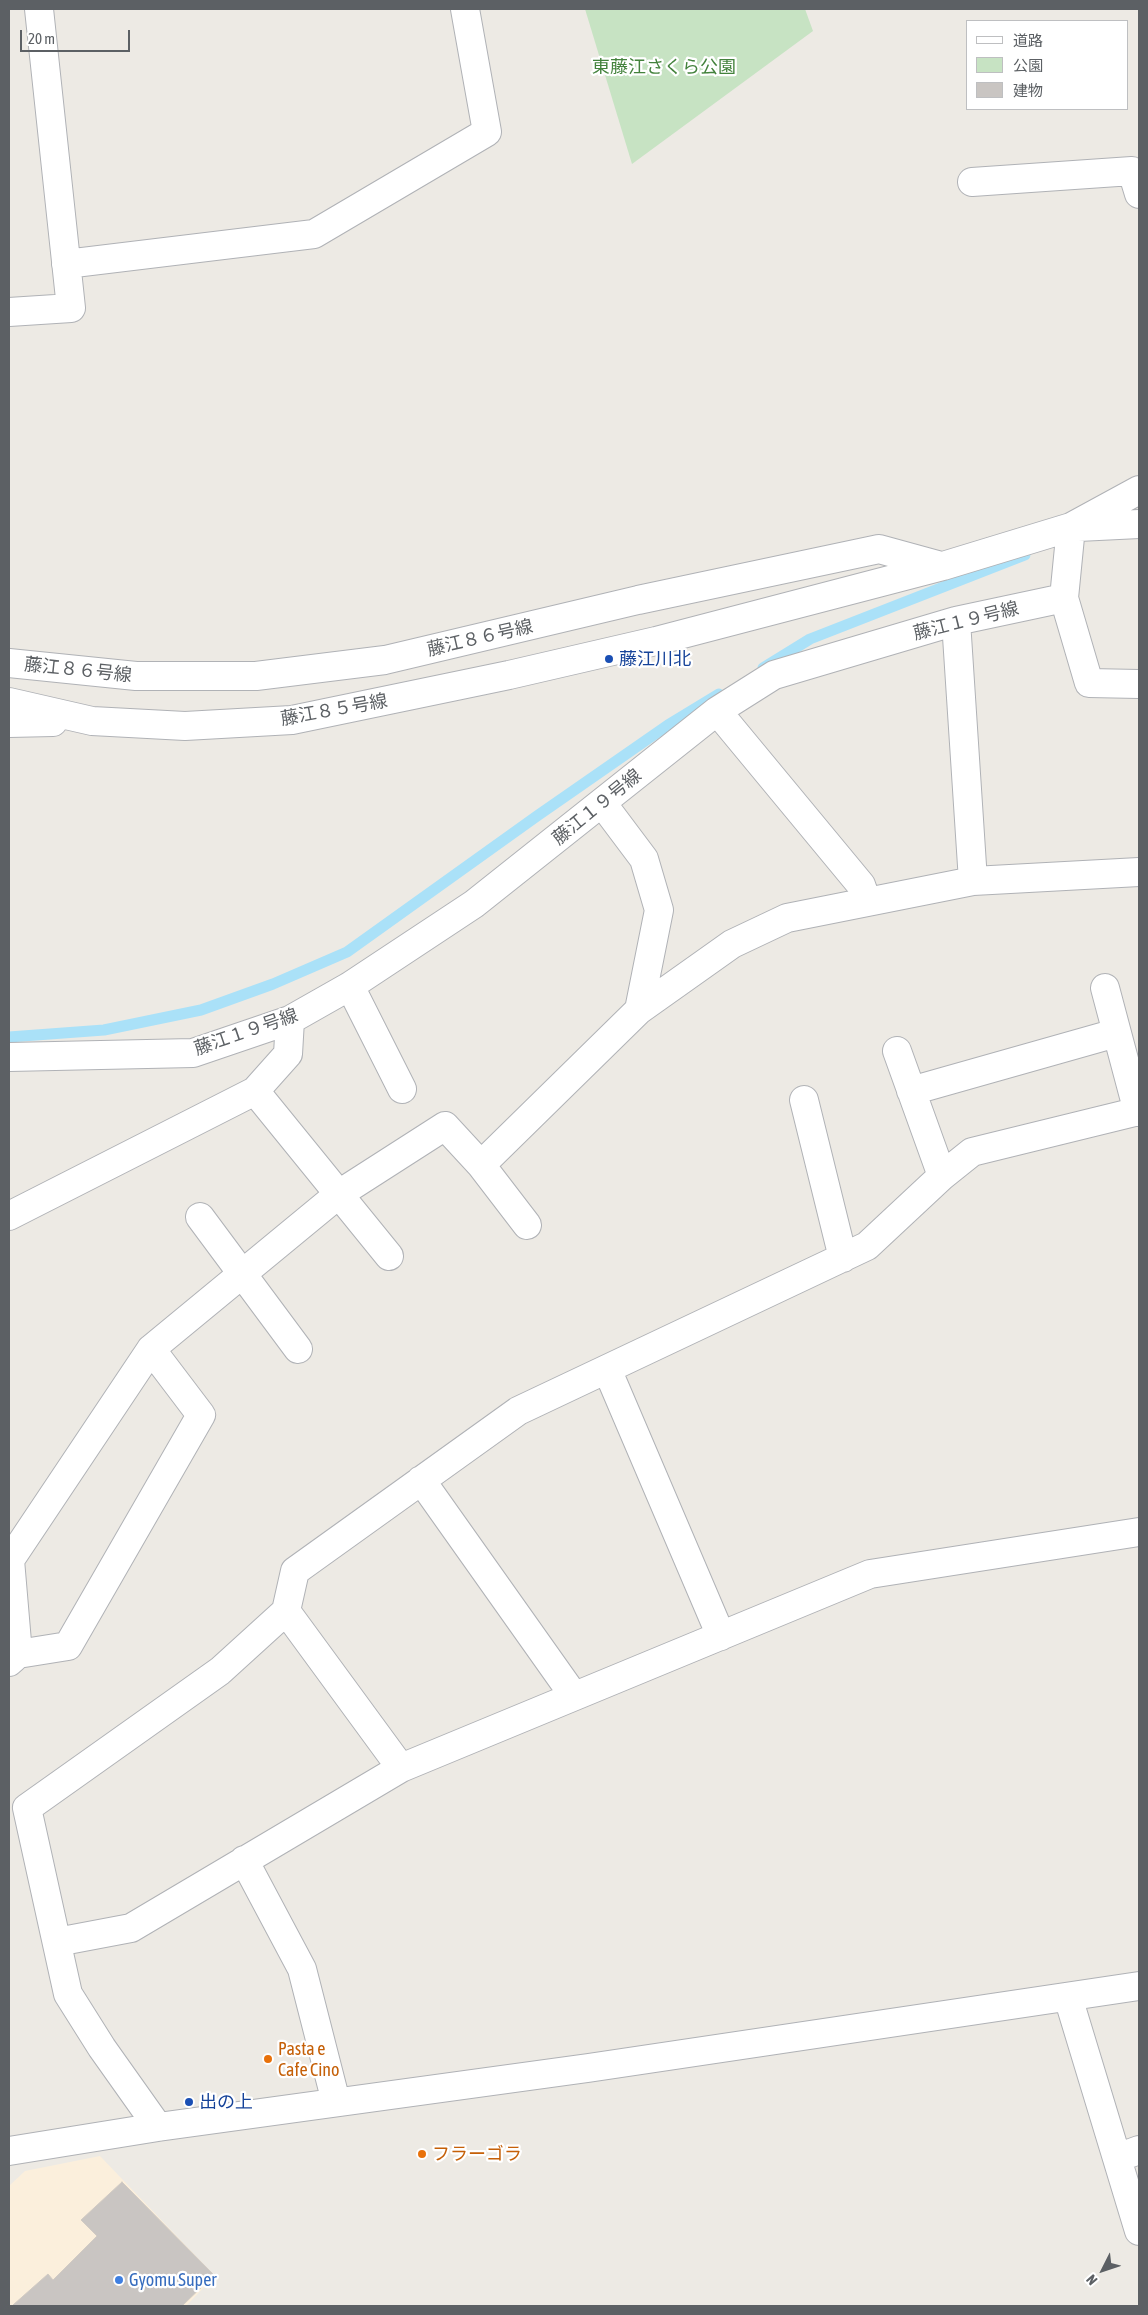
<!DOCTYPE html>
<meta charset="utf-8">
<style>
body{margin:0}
#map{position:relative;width:1148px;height:2315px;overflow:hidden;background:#edeae4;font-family:"Asap Condensed","Noto Sans JP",sans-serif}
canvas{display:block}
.frame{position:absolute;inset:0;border:10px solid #5c6064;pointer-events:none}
.legend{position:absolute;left:966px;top:20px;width:162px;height:90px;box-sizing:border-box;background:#fff;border:1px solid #bebfc1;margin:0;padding:6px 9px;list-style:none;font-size:15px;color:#5c6064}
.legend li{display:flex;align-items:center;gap:10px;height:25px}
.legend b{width:25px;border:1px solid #bebfc1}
.north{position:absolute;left:1078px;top:2245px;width:50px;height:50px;-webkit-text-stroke:4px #fff;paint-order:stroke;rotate:229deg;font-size:14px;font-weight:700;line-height:20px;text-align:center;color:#5c6064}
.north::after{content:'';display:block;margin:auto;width:18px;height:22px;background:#5c6064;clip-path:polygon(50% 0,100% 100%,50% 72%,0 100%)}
.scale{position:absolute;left:20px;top:30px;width:110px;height:22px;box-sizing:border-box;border:2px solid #5c6064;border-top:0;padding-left:6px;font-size:15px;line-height:18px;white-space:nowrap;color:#5c6064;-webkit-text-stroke:4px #fff;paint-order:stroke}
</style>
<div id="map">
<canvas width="1148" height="2315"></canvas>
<div class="frame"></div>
<ul class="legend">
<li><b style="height:6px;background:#fff"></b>道路</li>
<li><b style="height:14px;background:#c7e3c3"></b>公園</li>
<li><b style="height:14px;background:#c9c5c2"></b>建物</li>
</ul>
<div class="north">N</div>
<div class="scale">20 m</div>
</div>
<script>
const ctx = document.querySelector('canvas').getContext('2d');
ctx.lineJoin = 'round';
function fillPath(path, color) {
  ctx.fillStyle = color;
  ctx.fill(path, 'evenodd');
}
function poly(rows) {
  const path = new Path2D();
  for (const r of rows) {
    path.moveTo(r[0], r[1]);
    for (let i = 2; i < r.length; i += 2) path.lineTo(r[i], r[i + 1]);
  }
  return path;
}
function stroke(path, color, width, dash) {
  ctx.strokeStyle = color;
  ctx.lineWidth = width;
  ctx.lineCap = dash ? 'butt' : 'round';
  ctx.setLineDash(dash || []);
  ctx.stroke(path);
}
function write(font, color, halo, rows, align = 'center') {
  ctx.font = font + ' "Asap Condensed","Noto Sans JP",sans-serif';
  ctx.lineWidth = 4.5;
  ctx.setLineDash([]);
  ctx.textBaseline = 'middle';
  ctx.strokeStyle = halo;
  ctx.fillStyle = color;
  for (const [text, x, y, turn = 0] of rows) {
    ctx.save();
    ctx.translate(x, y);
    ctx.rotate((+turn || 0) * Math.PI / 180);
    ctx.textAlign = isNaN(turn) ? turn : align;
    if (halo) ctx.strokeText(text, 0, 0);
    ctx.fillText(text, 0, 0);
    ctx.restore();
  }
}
fillPath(poly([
 [100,2156,215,2276,186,2306,9,2306,9,2186,25,2171]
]), '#fbefdc');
fillPath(poly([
 [585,9,805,9,813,31,632,164]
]), '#c7e3c3');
stroke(poly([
 [763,668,810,639,1025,555],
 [9,1037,104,1030,201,1010,273,984,347,952,537,816,668,725,719,694]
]), '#aae1f8', 11);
const building = poly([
 [122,2182,214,2275,182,2306,14,2306,13,2305,48,2274,53,2280,97,2236,81,2220,122,2182]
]);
fillPath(building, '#c9c5c2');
stroke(building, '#d2cbc3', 1);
const minor = poly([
 [972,182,1132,171,1139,194],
 [66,264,314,234,487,132,465,9],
 [9,312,71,308,39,9],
 [1078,527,1139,524],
 [1064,598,1089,683,1139,684],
 [956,621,973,881],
 [9,663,136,676,256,676,385,660,638,600,879,549,941,566],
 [9,702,92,721,185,726,292,720,509,675,656,641,943,566,1071,527,1139,490],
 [717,711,861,885,867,902],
 [9,723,53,722],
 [350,986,402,1089],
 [1105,988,1138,1112],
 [639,1010,732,944,787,918,973,881,1139,872],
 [897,1051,942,1176],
 [9,1057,193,1053,290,1020,350,986,474,904,717,711,774,675,956,621,1064,598,1071,527],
 [255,1091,389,1256],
 [911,1091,1116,1033],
 [804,1100,843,1258],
 [481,1165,639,1010,659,910,644,859,602,803],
 [9,1216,255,1091,288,1054,290,1020],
 [200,1217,298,1349],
 [607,1369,721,1636],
 [421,1480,574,1696],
 [286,1611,401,1768],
 [18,1654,68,1646,201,1415,151,1349],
 [9,1662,18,1654,10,1560,151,1349,339,1194,445,1126,481,1165,527,1225],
 [244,1860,302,1969,336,2102],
 [57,1942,131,1928,401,1768,870,1574,1139,1532],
 [1068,1997,1139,2231],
 [158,2127,102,2048,68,1994,27,1808,220,1671,286,1611,295,1571,518,1411,867,1246,942,1176,972,1152,1139,1111],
 [9,2151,158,2127,588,2068,1139,1986],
 [1117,2158,1139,2150]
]);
stroke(minor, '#b0b2b6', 30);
stroke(minor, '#fff', 28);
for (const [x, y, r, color] of [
 [609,659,5,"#1a4fb4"],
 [268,2059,5,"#e8710a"],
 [189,2102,5,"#1a4fb4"],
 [422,2154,5,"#e8710a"],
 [119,2280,5,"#3f7fe0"]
]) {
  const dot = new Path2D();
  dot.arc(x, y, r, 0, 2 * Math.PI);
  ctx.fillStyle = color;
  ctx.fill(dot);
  stroke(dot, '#fff', 2);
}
write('18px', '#43823c', '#fff', [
 ["東藤江さくら公園",664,67]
]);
write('18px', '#5c6064', '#fff', [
 ["藤江１９号線",966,621,-14],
 ["藤江８６号線",480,638,-13],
 ["藤江８６号線",78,670,6],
 ["藤江８５号線",334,710,-10],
 ["藤江１９号線",597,807,-39],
 ["藤江１９号線",246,1032,-19]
]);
write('18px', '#164399', '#fff', [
 ["藤江川北",619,659],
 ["出の上",199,2102]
], 'left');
write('18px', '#c56008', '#fff', [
 ["Pasta e",278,2049],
 ["Cafe Cino",278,2070],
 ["フラーゴラ",432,2154]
], 'left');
write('18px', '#366cbe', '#fff', [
 ["Gyomu Super",129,2280]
], 'left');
</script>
